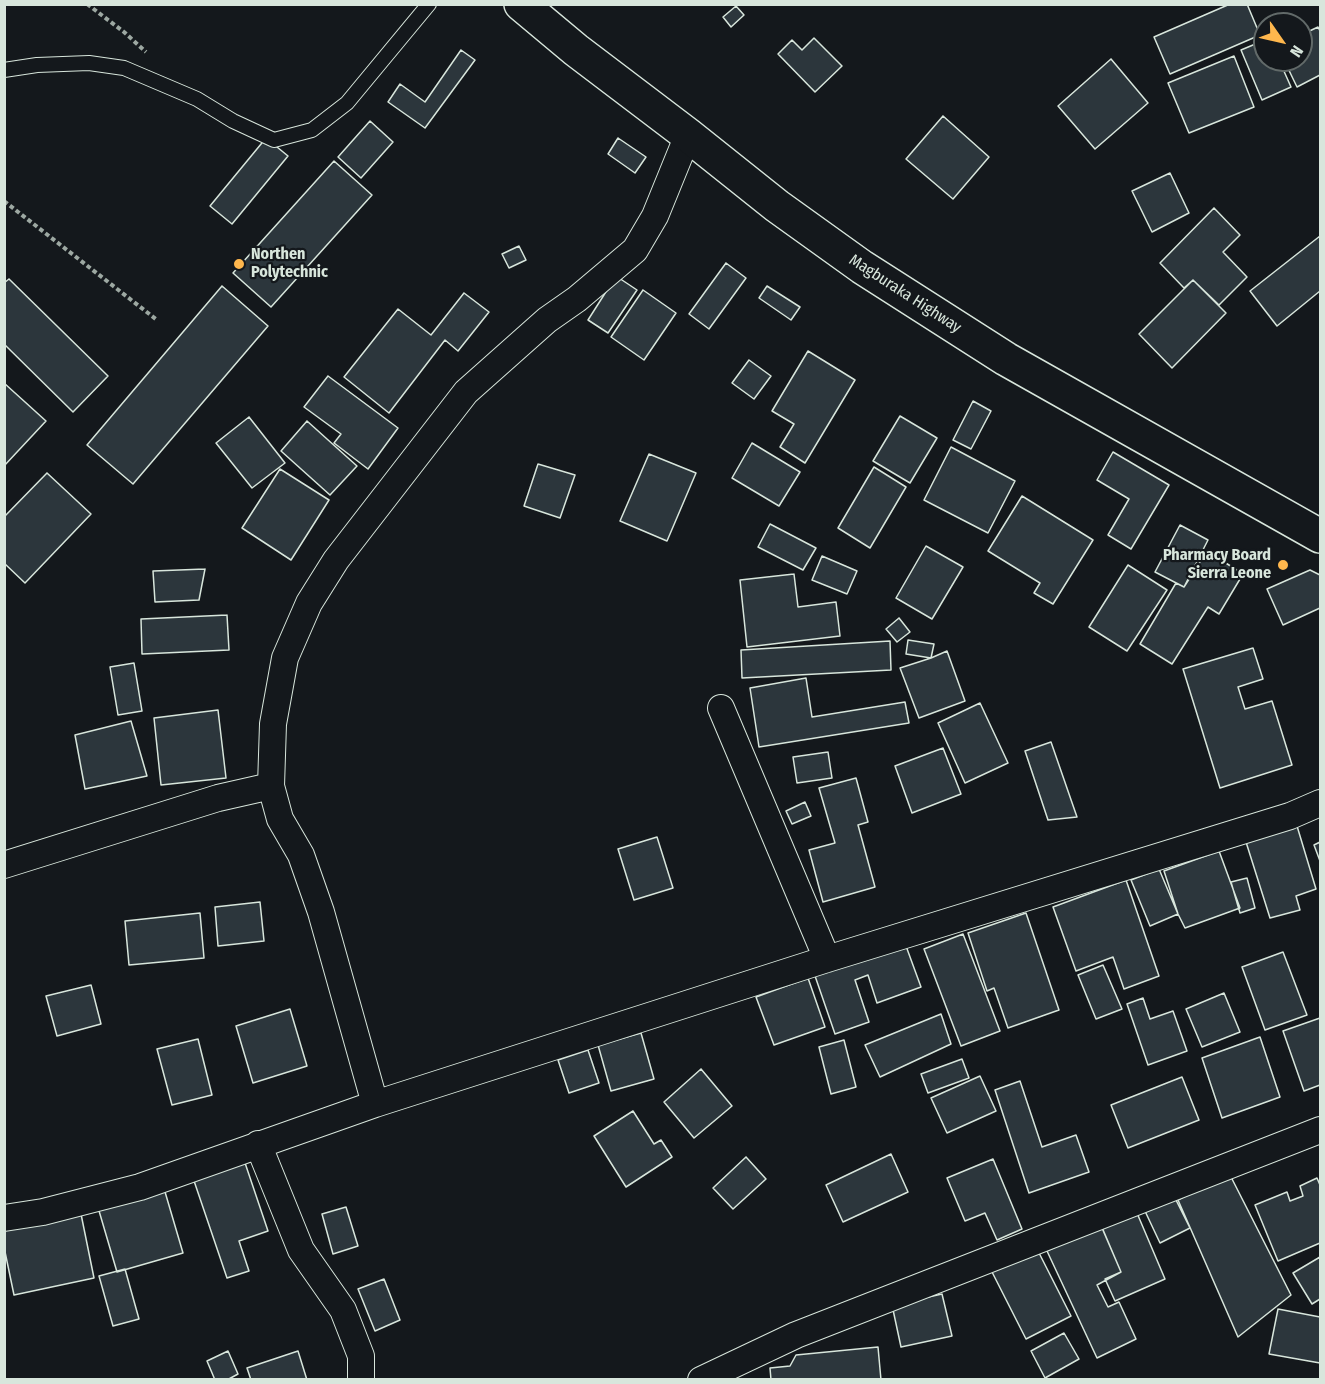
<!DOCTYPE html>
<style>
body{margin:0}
#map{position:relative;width:1325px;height:1384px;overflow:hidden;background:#14181c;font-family:"Fira Sans Condensed",sans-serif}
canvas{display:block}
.frame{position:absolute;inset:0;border:6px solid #d8e6dc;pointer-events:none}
.north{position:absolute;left:1253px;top:12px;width:60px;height:60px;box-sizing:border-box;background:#14181c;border:2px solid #626a69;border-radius:50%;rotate:124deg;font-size:16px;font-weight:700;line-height:24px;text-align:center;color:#d8e6dc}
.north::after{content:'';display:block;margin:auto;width:21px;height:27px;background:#ffb74d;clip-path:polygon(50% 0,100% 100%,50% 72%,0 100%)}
</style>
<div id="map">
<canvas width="1325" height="1384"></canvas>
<div class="frame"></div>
<div class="north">N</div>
</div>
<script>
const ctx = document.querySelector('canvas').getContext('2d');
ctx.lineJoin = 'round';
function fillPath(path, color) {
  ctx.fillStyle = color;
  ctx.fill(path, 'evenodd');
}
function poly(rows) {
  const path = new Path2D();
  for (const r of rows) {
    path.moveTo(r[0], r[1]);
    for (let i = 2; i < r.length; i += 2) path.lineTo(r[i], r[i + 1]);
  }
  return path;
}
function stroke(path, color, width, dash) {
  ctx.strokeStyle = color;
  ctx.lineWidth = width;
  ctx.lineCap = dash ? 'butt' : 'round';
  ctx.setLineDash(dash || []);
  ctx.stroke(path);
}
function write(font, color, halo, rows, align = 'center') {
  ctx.font = font + ' "Fira Sans Condensed",sans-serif';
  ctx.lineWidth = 4.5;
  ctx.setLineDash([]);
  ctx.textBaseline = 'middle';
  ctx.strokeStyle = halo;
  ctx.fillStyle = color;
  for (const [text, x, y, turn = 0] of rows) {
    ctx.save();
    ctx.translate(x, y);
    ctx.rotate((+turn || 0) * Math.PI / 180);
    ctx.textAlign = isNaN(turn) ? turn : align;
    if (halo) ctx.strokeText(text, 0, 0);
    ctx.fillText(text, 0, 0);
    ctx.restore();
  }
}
const building = poly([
 [1230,4,1247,4,1260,35,1170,74,1154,37,1230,4],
 [736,6,744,15,731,27,723,17,736,6],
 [1318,27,1320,31,1320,75,1297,87,1284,60,1301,60,1301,35,1318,27],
 [814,38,842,66,815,92,778,54,792,40,802,50,814,38],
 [1265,40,1265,60,1279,60,1291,87,1262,100,1241,50,1265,40],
 [461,50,475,60,425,128,388,102,400,84,425,102,461,50],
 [1234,56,1254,107,1189,133,1168,83,1234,56],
 [1111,59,1148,103,1095,149,1058,106,1111,59],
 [943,116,989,157,953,199,906,159,943,116],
 [370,121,393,142,361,178,338,157,370,121],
 [266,138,288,156,232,224,210,206,266,138],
 [618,138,646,157,635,173,608,154,618,138],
 [334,161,372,195,271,307,233,273,334,161],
 [1170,173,1189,213,1152,232,1132,191,1170,173],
 [1214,208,1240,235,1223,252,1247,277,1219,305,1193,280,1184,288,1160,263,1214,208],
 [1320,236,1320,291,1277,326,1250,291,1320,236],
 [519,246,526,260,509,268,502,254,519,246],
 [726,263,746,278,709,329,689,314,726,263],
 [616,276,637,290,608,333,588,320,616,276],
 [9,279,108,376,73,412,4,344,4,283,9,279],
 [1193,280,1226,313,1172,368,1139,334,1193,280],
 [222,286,268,326,133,484,87,445,222,286],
 [767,286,800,307,791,320,759,298,767,286],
 [643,290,676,313,644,360,611,337,643,290],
 [464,293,489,312,458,351,445,340,389,413,344,377,398,309,431,335,464,293],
 [808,351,855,380,805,463,780,447,794,424,772,411,808,351],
 [749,360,771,376,754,399,732,383,749,360],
 [328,376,398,428,368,469,334,443,341,434,304,407,328,376],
 [4,383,46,421,4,466,4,383],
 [973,401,991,411,971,449,953,440,973,401],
 [900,416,937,438,910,483,873,461,900,416],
 [249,417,285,463,252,488,216,443,249,417],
 [307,421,357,466,330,495,281,451,307,421],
 [752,443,800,472,779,506,732,478,752,443],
 [951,447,1015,481,988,533,924,500,951,447],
 [1113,452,1169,485,1131,549,1108,535,1129,499,1097,480,1113,452],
 [649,454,696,473,667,541,620,521,649,454],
 [538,464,575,475,560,518,524,506,538,464],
 [874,467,906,487,870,548,838,528,874,467],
 [280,469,329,500,291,560,242,528,280,469],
 [47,473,91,514,25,583,4,563,4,517,47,473],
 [1022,496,1093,540,1053,604,1034,593,1040,583,988,551,1022,496],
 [770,524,816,548,803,570,758,547,770,524],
 [1180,525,1208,540,1184,587,1155,572,1180,525],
 [926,546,963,567,932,619,896,598,926,546],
 [1207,551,1243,574,1219,614,1208,607,1172,664,1140,644,1176,583,1184,587,1207,551],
 [822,556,857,571,847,594,812,580,822,556],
 [1128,565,1167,590,1127,651,1089,627,1128,565],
 [205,569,199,600,155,602,153,571,205,569],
 [1310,570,1320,575,1320,608,1283,625,1267,589,1310,570],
 [794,574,798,607,836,602,840,636,747,647,740,580,794,574],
 [227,615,229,650,142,654,141,619,227,615],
 [899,618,910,632,897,642,886,629,899,618],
 [908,640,934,644,931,658,906,654,908,640],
 [890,641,891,670,742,678,741,650,890,641],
 [1253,648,1263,679,1238,687,1245,709,1272,701,1292,765,1220,788,1183,669,1253,648],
 [947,651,965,701,919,718,900,668,931,658,947,651],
 [134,663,142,711,118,715,110,667,134,663],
 [806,678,812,717,905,702,909,723,759,747,750,688,806,678],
 [980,703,1008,763,965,783,938,723,980,703],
 [218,710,226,778,161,785,154,718,218,710],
 [131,721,147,776,85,789,75,735,131,721],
 [1051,742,1077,817,1048,820,1025,751,1051,742],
 [943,748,961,794,912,813,895,766,943,748],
 [828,752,832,778,797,783,793,757,828,752],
 [856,778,868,822,858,825,875,887,823,902,809,850,835,843,819,788,856,778],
 [805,802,811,816,792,824,786,811,805,802],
 [1297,826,1316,889,1296,896,1300,910,1270,918,1246,842,1297,826],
 [657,837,673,888,634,900,618,849,657,837],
 [1320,842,1320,861,1314,845,1320,842],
 [1219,851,1240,908,1185,928,1178,914,1164,871,1219,851],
 [1159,869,1178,914,1150,926,1131,880,1159,869],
 [1247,878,1255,908,1240,913,1231,882,1247,878],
 [1126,880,1159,976,1124,989,1113,957,1076,971,1053,907,1126,880],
 [260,902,264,941,218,946,215,907,260,902],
 [200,913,204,958,129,965,125,921,200,913],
 [1026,913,1059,1010,1008,1028,994,988,987,991,968,933,1026,913],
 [963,934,1000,1031,961,1046,924,949,963,934],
 [906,946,921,987,877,1003,868,975,855,980,869,1022,835,1034,814,973,858,957,860,962,906,946],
 [1283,952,1307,1015,1265,1030,1242,967,1283,952],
 [1103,965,1122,1009,1096,1019,1078,975,1103,965],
 [808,978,825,1027,774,1045,756,997,808,978],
 [91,985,101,1024,57,1036,46,996,91,985],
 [1224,993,1240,1032,1202,1047,1186,1009,1224,993],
 [1143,998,1150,1019,1173,1011,1187,1051,1148,1065,1127,1004,1143,998],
 [290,1009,307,1066,253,1083,236,1026,290,1009],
 [941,1014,951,1044,880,1077,865,1045,941,1014],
 [1320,1018,1320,1085,1304,1091,1283,1031,1320,1018],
 [641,1033,654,1079,611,1091,598,1045,641,1033],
 [1260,1037,1280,1097,1222,1118,1202,1058,1260,1037],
 [198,1039,212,1095,172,1105,157,1049,198,1039],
 [844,1040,856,1087,831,1094,819,1047,844,1040],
 [588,1050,599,1083,569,1093,558,1060,588,1050],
 [962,1059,969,1078,928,1093,921,1074,962,1059],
 [701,1069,732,1106,694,1138,664,1102,701,1069],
 [980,1076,996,1111,947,1133,931,1098,980,1076],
 [1182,1077,1199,1120,1128,1148,1111,1105,1182,1077],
 [1020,1081,1042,1147,1076,1135,1089,1172,1029,1193,995,1090,1020,1081],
 [633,1111,654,1144,661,1140,672,1157,626,1187,594,1136,633,1111],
 [242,1154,268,1231,239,1241,249,1271,227,1278,191,1172,242,1154],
 [891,1154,908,1192,843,1222,826,1185,891,1154],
 [746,1157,766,1179,733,1209,713,1188,746,1157],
 [993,1159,1022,1229,997,1240,985,1213,965,1221,947,1178,993,1159],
 [1229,1173,1291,1295,1238,1337,1178,1200,1229,1173],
 [1317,1178,1320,1185,1320,1243,1278,1261,1255,1205,1287,1192,1290,1201,1303,1196,1300,1186,1317,1178],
 [163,1185,183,1253,117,1272,97,1204,163,1185],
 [1173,1194,1190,1228,1160,1243,1144,1209,1173,1194],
 [1134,1206,1165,1279,1115,1301,1105,1279,1121,1272,1099,1221,1134,1206],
 [346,1207,358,1246,333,1254,322,1214,346,1207],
 [81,1214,94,1278,14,1295,4,1247,4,1229,81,1214],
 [1101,1225,1121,1272,1097,1285,1108,1307,1119,1302,1136,1339,1097,1358,1047,1251,1101,1225],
 [1036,1247,1071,1316,1026,1339,991,1270,1036,1247],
 [1320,1257,1320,1299,1312,1304,1293,1273,1320,1257],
 [125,1269,139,1319,113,1326,99,1276,125,1269],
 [384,1279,400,1320,375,1331,358,1289,384,1279],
 [942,1294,952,1336,901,1347,892,1305,942,1294],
 [1278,1309,1320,1317,1320,1363,1269,1354,1278,1309],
 [1064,1333,1079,1359,1045,1378,1031,1351,1064,1333],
 [878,1347,881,1380,771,1380,770,1368,790,1366,796,1355,878,1347],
 [228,1351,238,1374,227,1380,215,1380,207,1361,228,1351],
 [298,1351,307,1380,251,1380,247,1368,298,1351]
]);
fillPath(building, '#2c363c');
stroke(building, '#d8e6dc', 1.5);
const lane = poly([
 [4,70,37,65,89,63,124,68,197,99,233,121,274,140,312,130,347,103,429,4]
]);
const street = poly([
 [721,708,827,959],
 [4,865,218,798,271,786],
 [375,1104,321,912,301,855,280,819,271,786,273,724,285,658,309,603,336,560,466,392,547,320,577,299,635,250,655,216,688,135],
 [258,1144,301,1250,343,1310,361,1356,361,1380],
 [4,1218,43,1212,140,1187,375,1104,827,959,1290,816,1320,803],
 [701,1380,796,1335,1320,1130]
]);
const primary = poly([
 [521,4,576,50,688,135,777,206,862,267,1006,359,1320,536]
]);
stroke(lane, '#d8e6dc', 16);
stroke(street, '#d8e6dc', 28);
stroke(primary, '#d8e6dc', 36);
stroke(poly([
 [87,4,124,32,146,52],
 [4,201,157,320]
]), '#9da8a2', 4, [4.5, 3]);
stroke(lane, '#14181c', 14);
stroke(street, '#14181c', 26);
stroke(primary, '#14181c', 33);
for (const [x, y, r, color] of [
 [239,264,6,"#ffb74d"],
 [1283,565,6,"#ffb74d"]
]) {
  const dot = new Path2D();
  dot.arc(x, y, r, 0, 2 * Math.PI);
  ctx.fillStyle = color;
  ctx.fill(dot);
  stroke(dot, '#14181c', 2);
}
write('bold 16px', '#d8e6dc', '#14181c', [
 ["Northen",251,255],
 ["Polytechnic",251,273],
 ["Pharmacy Board",1271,556,"right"],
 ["Sierra Leone",1271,574,"right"]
], 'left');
write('16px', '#d8e6dc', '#14181c', [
 ["Magburaka Highway",905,294,33]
]);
</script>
